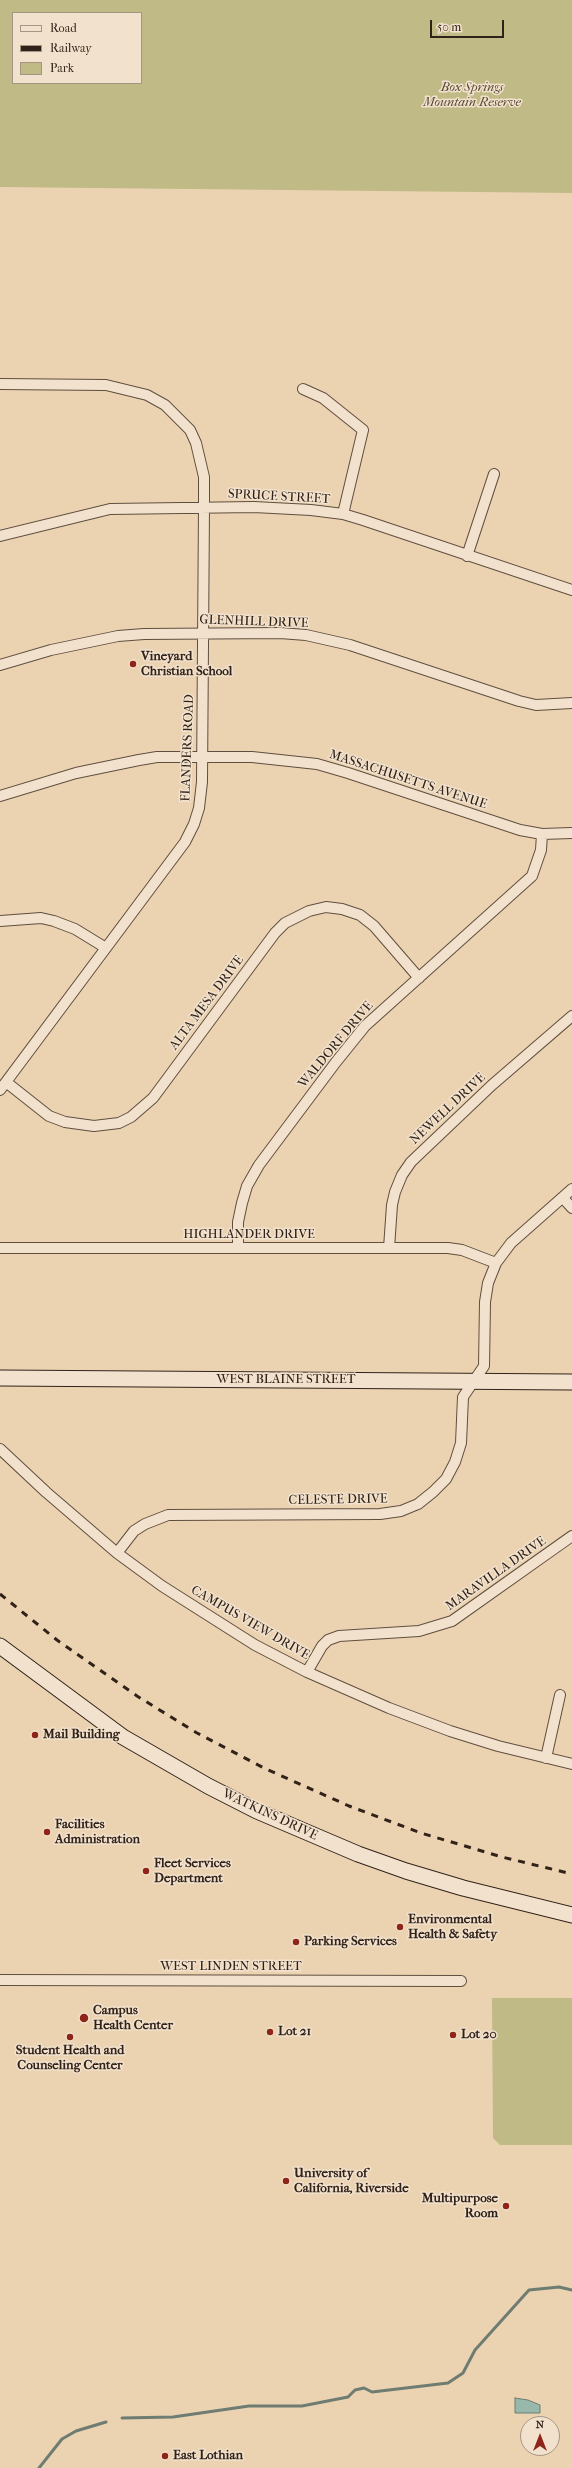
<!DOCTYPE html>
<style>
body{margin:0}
#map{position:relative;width:572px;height:2468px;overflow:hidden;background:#ebd3b2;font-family:"IM FELL French Canon",serif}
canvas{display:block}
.legend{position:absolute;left:12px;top:12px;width:130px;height:72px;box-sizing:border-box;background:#f2e2cd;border:1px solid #a59585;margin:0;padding:5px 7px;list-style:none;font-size:12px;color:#312219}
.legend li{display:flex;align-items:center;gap:8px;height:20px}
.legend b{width:20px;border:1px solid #a59585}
.north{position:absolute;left:520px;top:2416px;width:40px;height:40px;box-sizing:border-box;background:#f2e2cd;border:1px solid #a59585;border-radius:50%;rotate:0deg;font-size:11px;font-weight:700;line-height:16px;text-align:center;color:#312219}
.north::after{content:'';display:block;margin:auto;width:14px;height:18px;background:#8f2418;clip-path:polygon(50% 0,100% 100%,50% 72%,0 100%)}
.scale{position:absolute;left:430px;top:20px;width:74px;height:18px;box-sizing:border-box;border:2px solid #312219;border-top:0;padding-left:5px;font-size:12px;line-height:14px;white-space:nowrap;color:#312219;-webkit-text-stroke:3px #f2e2cd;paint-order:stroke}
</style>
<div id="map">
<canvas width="572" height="2468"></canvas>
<ul class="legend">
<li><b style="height:5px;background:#f2e2cd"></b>Road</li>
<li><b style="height:5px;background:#312219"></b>Railway</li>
<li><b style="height:11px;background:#c0ba87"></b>Park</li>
</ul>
<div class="north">N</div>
<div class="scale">50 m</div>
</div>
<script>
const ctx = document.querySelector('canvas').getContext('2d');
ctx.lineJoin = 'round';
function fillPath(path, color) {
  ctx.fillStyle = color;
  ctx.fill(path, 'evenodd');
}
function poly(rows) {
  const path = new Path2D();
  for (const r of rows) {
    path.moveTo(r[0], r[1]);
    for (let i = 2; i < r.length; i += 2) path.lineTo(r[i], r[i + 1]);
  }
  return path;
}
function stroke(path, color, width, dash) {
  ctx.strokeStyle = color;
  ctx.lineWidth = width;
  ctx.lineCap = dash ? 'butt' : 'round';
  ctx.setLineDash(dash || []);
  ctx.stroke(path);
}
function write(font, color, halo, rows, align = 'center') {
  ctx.font = font + ' "IM FELL French Canon",serif';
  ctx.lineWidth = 3;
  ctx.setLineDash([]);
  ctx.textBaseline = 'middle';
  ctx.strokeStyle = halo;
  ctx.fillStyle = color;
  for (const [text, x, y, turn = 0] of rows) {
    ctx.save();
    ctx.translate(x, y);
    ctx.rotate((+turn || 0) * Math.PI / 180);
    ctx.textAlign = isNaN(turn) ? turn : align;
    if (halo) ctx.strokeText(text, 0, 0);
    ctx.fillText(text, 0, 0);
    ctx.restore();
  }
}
fillPath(poly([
 [0,0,572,0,572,193,0,187],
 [13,13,141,13,141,83,13,83],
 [492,1998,572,1998,572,2145,500,2145,493,2138]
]), '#c0ba87');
const water = poly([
 [515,2398,528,2400,540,2405,540,2413,515,2413,515,2398]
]);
fillPath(water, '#98b8ac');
stroke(water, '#6f7c71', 1);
stroke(poly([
 [122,2418,173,2417,249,2406,302,2406,348,2397,355,2390,364,2388,372,2392,448,2383,463,2373,475,2350,529,2290,559,2287,572,2290],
 [39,2468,62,2439,76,2431,106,2422]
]), '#6f7c71', 3);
const street = poly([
 [0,384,106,385,147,395,165,405,190,430,196,443,204,477,204,507,202,782,199,808,194,824,185,842,0,1090],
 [303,389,323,398,363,430,343,514],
 [0,536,110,509,254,507,311,510,343,514,363,520,572,590],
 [467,556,494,474],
 [0,665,51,650,118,636,144,634,280,633,306,635,350,645,519,701,536,705,572,703],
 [0,796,76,773,139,760,157,757,252,757,317,764,348,773,520,830,542,834,572,833],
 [0,921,41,918,54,921,75,929,106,948],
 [6,1082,49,1116,65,1122,94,1126,119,1123,131,1117,153,1098,275,933,285,923,309,911,326,907,342,909,360,915,374,926,419,978],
 [563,1198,572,1208],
 [238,1247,238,1222,242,1203,247,1186,259,1165,336,1062,365,1026,532,876,541,850,542,834],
 [0,1248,448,1248,462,1250,496,1263],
 [389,1248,392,1205,395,1192,402,1175,411,1162,492,1085,572,1016],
 [0,1449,46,1492,117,1553,162,1586,255,1645,307,1672,389,1708,450,1731,498,1746,572,1764],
 [117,1553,134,1531,145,1524,168,1515,380,1514,401,1511,418,1504,433,1492,446,1479,455,1462,461,1443,463,1397,484,1366,485,1302,488,1283,496,1263,511,1243,572,1189],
 [307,1672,322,1646,328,1640,339,1636,419,1631,452,1621,572,1536],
 [546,1758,560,1695],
 [0,1980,461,1981]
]);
const secondary = poly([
 [0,1378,572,1382],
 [0,1646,123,1737,208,1786,257,1811,358,1854,406,1871,463,1888,572,1915]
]);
stroke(street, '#604e3f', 12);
stroke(secondary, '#312219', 17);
stroke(street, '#f2e2cd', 10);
stroke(secondary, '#f2e2cd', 15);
stroke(poly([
 [0,1594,57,1640,137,1696,197,1733,266,1769,349,1806,421,1833,502,1857,572,1874]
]), '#312219', 3, [7, 7]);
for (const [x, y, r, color] of [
 [133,664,4,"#8f2418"],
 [35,1735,4,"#8f2418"],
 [47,1832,4,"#8f2418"],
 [146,1871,4,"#8f2418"],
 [400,1927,4,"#8f2418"],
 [296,1942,4,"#8f2418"],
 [84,2018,5,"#8f2418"],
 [270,2032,4,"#8f2418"],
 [453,2035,4,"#8f2418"],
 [70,2037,4,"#8f2418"],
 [286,2181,4,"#8f2418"],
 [506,2206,4,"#8f2418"],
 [165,2456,4,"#8f2418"]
]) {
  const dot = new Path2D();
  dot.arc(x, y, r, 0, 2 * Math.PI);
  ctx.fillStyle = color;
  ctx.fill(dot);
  stroke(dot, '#f2e2cd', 1.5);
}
write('italic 13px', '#554834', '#f2e2cd', [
 ["Box Springs",472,88],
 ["Mountain Reserve",472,103]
]);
write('13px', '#312219', '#f2e2cd', [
 ["SPRUCE STREET",279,497,3],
 ["GLENHILL DRIVE",254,622,2],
 ["FLANDERS ROAD",188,748,-88],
 ["MASSACHUSETTS AVENUE",408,780,18],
 ["ALTA MESA DRIVE",207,1003,-53],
 ["WALDORF DRIVE",336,1045,-50],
 ["NEWELL DRIVE",448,1109,-43],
 ["HIGHLANDER DRIVE",249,1235],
 ["WEST BLAINE STREET",286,1380],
 ["CELESTE DRIVE",338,1500,-1],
 ["MARAVILLA DRIVE",496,1574,-35],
 ["CAMPUS VIEW DRIVE",250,1623,30],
 ["WATKINS DRIVE",270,1815,25],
 ["WEST LINDEN STREET",231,1967]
]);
write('bold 13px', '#312219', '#f2e2cd', [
 ["Vineyard",141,657],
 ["Christian School",141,672],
 ["Mail Building",43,1735],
 ["Facilities",55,1825],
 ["Administration",55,1840],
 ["Fleet Services",154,1864],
 ["Department",154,1879],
 ["Environmental",408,1920],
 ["Health & Safety",408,1935],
 ["Parking Services",304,1942],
 ["Campus",93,2011],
 ["Health Center",93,2026],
 ["Lot 21",278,2032],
 ["Lot 20",461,2035],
 ["Student Health and",70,2051,"center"],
 ["Counseling Center",70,2066,"center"],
 ["University of",294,2174],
 ["California, Riverside",294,2189],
 ["Multipurpose",498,2199,"right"],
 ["Room",498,2214,"right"],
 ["East Lothian",173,2456]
], 'left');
</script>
